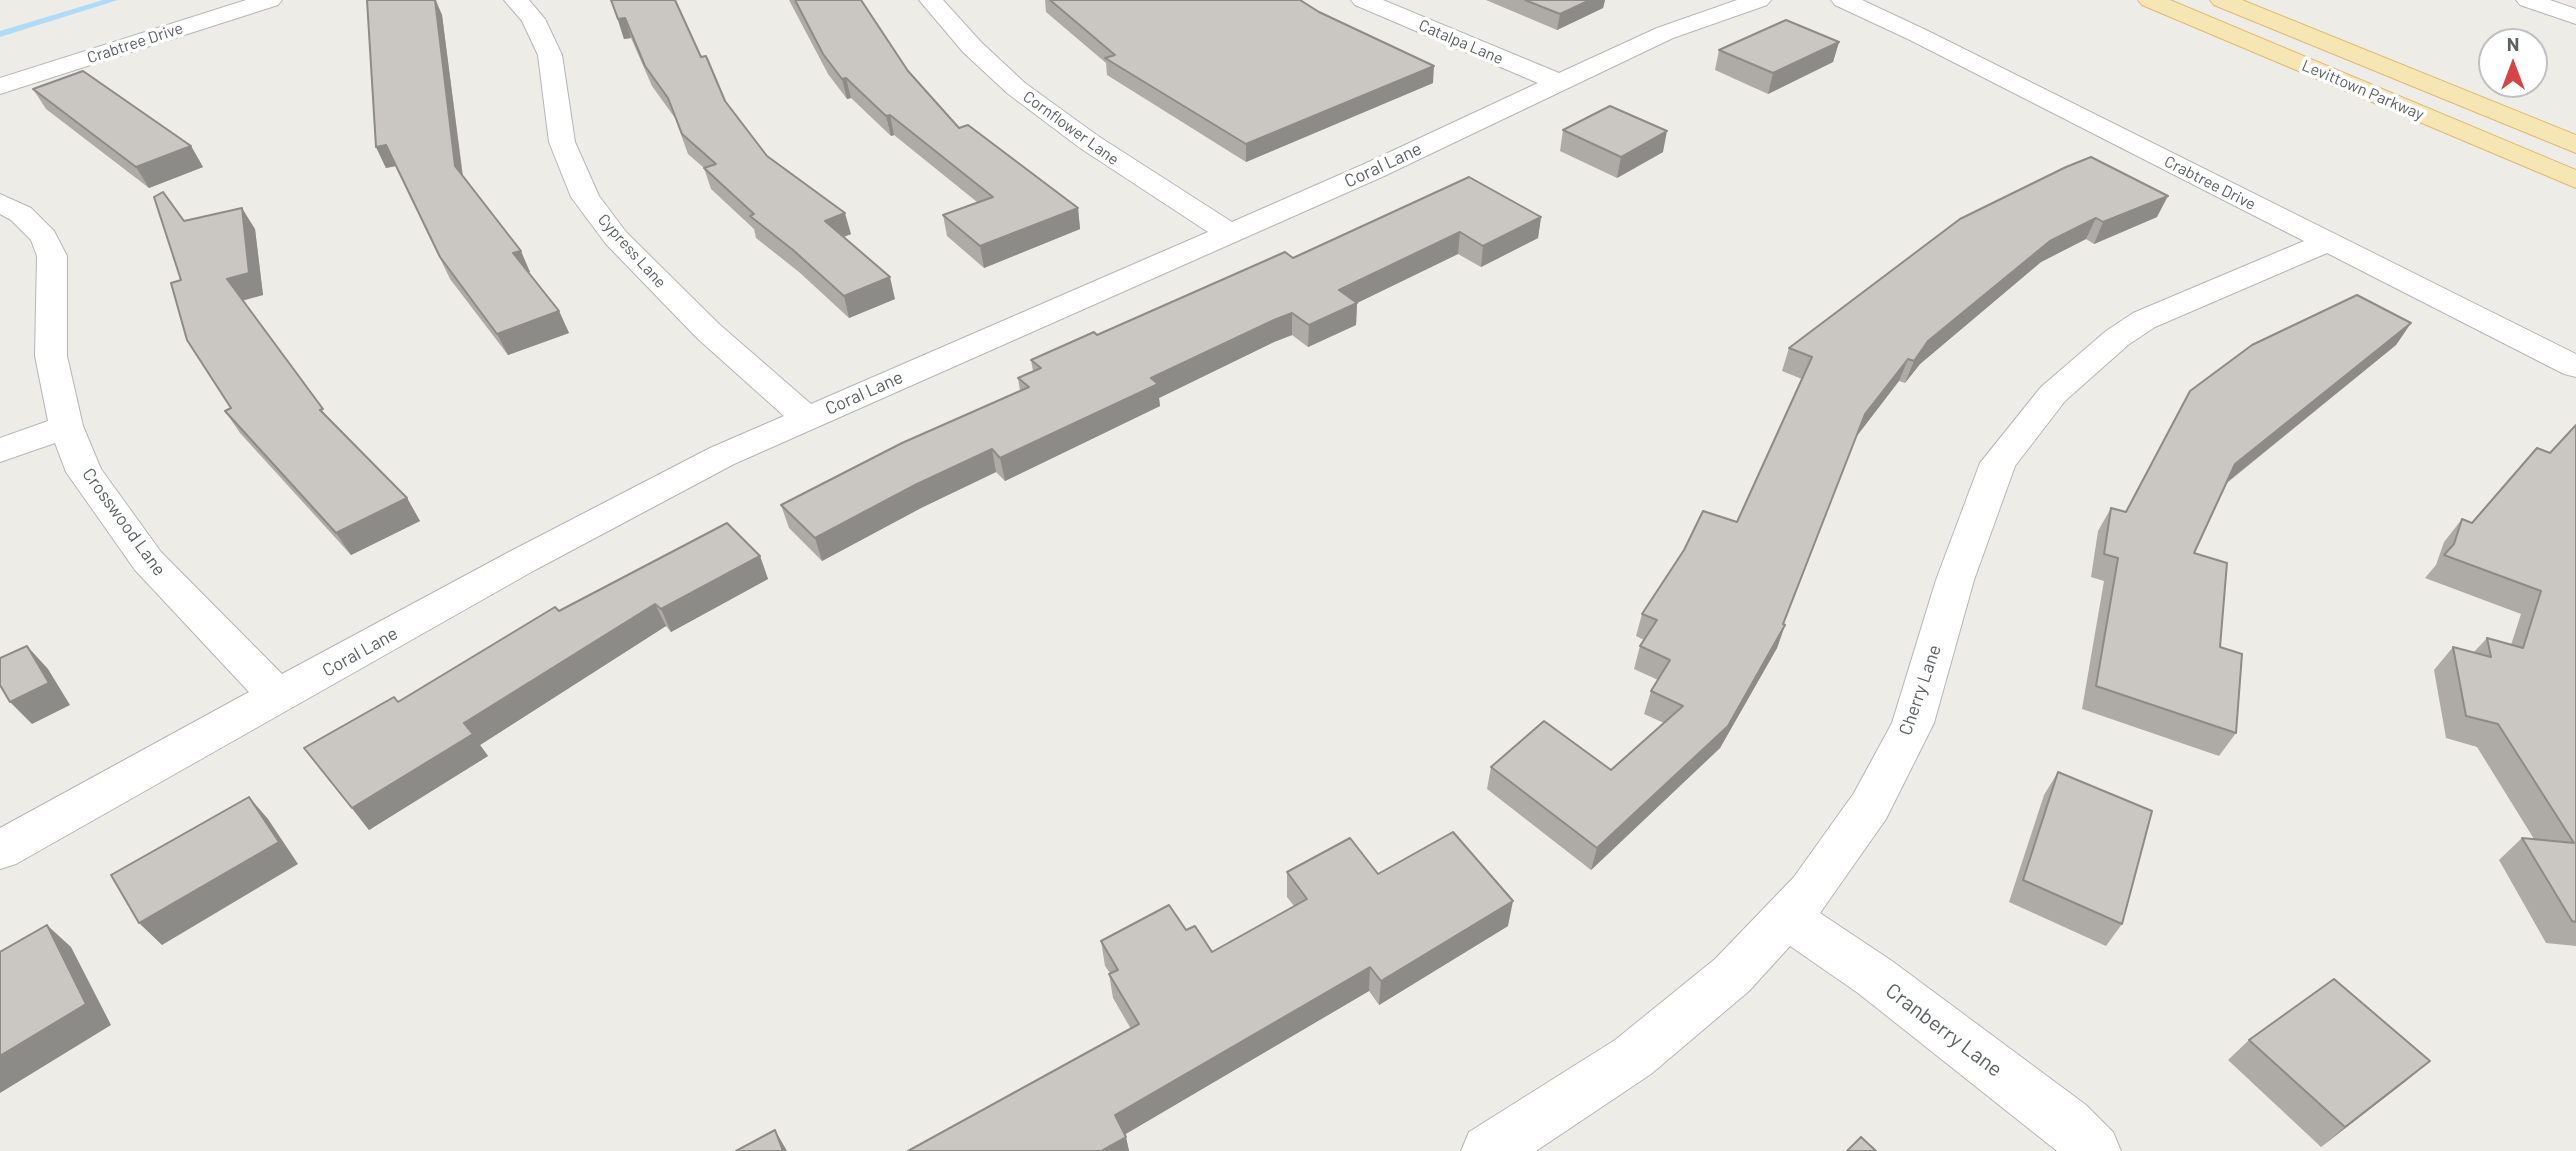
<!DOCTYPE html>
<style>
body{margin:0}
#map{position:relative;width:2576px;height:1151px;overflow:hidden;background:#eeece6;font-family:Barlow,sans-serif}
canvas{display:block}
.north{position:absolute;left:2478px;top:28px;width:70px;height:70px;box-sizing:border-box;background:#fff;border:2px solid #bec0c1;border-radius:50%;rotate:0deg;font-size:19px;font-weight:700;line-height:28px;text-align:center;color:#5d6164}
.north::after{content:'';display:block;margin:auto;width:24px;height:32px;background:#d64444;clip-path:polygon(50% 0,100% 100%,50% 72%,0 100%)}
</style>
<div id="map">
<canvas width="2576" height="1151"></canvas>
<div class="north">N</div>
</div>
<script>
const ctx = document.querySelector('canvas').getContext('2d');
ctx.lineJoin = 'round';
function poly(rows) {
  const path = new Path2D();
  for (const r of rows) {
    path.moveTo(r[0], r[1]);
    for (let i = 2; i < r.length; i += 2) path.lineTo(r[i], r[i + 1]);
  }
  return path;
}
function fillPath(path, color) {
  ctx.fillStyle = color;
  ctx.fill(path, 'evenodd');
}
function stroke(path, color, width, dash) {
  ctx.strokeStyle = color;
  ctx.lineWidth = width;
  ctx.lineCap = dash ? 'butt' : 'round';
  ctx.setLineDash(dash || []);
  ctx.stroke(path);
}
function write(font, color, halo, rows, align = 'center') {
  ctx.font = font + ' Barlow,sans-serif';
  ctx.lineWidth = 7;
  ctx.setLineDash([]);
  ctx.textBaseline = 'middle';
  ctx.strokeStyle = halo;
  ctx.fillStyle = color;
  for (const [text, x, y, turn = 0] of rows) {
    ctx.save();
    ctx.translate(x, y);
    ctx.rotate((+turn || 0) * Math.PI / 180);
    ctx.textAlign = isNaN(turn) ? turn : align;
    if (halo) ctx.strokeText(text, 0, 0);
    ctx.fillText(text, 0, 0);
    ctx.restore();
  }
}
fillPath(poly([
 [103,0,118,0,0,37,0,31,103,0]
]), '#aedcf6');
const minor = poly([
 [246,0,282,0,278,5,0,94,0,78,246,0],
 [504,0,529,0,545,19,562,55,575,142,599,196,626,232,719,324,811,404,1208,232,1080,148,1007,93,963,52,919,0,943,0,981,42,1025,83,1098,136,1232,222,1362,165,1538,83,1355,5,1351,0,1383,0,1559,73,1657,28,1737,0,1771,0,1767,5,1673,38,1382,177,734,464,535,570,16,864,0,869,0,828,249,692,135,570,66,472,55,443,0,462,0,438,48,421,35,356,37,256,31,240,11,220,0,214,0,194,31,208,54,231,67,256,67,356,83,426,101,469,161,552,282,674,509,552,710,448,784,416,697,338,606,244,571,197,549,142,538,55,522,21,504,0],
 [1831,0,1862,0,1926,30,2576,354,2576,377,2564,374,2327,253,2155,327,2128,345,2065,401,2015,466,1974,580,1934,723,1886,819,1820,913,1892,961,2086,1105,2113,1132,2121,1151,2057,1151,1858,993,1790,946,1749,991,1651,1074,1536,1151,1461,1151,1469,1132,1615,1040,1715,959,1794,877,1854,793,1892,723,1936,580,1980,463,2041,387,2106,331,2133,313,2304,241,1910,40,1835,5,1831,0],
 [2516,0,2550,0,2576,9,2576,24,2520,5,2516,0]
]);
const major = poly([
 [2138,0,2170,0,2576,170,2576,188,2142,5,2138,0],
 [2210,0,2242,0,2576,135,2576,153,2214,5,2210,0]
]);
stroke(minor, '#b3b6b9', 2);
stroke(major, '#e2b86b', 2);
fillPath(minor, '#fff');
fillPath(major, '#f6e6b3');
fillPath(poly([
 [367,0,436,0,442,15,463,176,530,272,528,272,559,311,569,333,508,355,450,279,396,166,386,168,376,147],
 [611,0,701,57,725,101,767,156,851,234,844,237,895,299,849,318,799,272,756,238,754,229,711,189,704,168,688,154,675,118,652,86,631,38,624,39],
 [789,0,861,0,908,71,959,128,1078,208,1080,229,984,268,947,236,943,215,977,202,894,135,891,136,851,98,847,99,828,74],
 [1045,0,1300,0,1433,83,1246,162,1107,75,1106,63,1046,12],
 [1486,0,1605,0,1603,8,1557,30],
 [1839,42,1833,62,1768,94,1715,70,1719,50],
 [33,89,191,146,203,167,149,188,46,109],
 [1563,130,1663,152,1617,178,1560,151],
 [1541,217,1538,238,1481,267,1458,254,1357,303,1356,325,1308,347,1292,335,1274,342,1159,398,1160,406,1005,481,996,472,921,508,822,561,789,528,781,505,1020,391,1018,378,1033,371,1031,360,1293,258],
 [2157,217,2094,244,2086,239,2041,262,1920,364,1905,383,1899,381,1856,437,1784,624,1785,625,1777,648,1720,748,1591,870,1487,789,1491,767,1611,770,1664,723,1644,714,1651,691,1658,680,1634,669,1640,646,1644,640,1636,636,1642,614,1737,522,1802,379,1782,371,1789,348,1960,219],
 [184,221,255,229,263,295,242,301,327,417,407,498,420,521,351,555,240,433,225,411,231,408,181,280],
 [2411,323,2396,345,2227,483,2194,553,2220,647,2236,733,2219,756,2082,709,2104,581,2091,577,2098,531,2111,508,2125,512,2190,391],
 [2576,425,2576,946,2546,943,2499,860,2522,838,2534,839,2477,747,2446,738,2434,670,2453,647,2474,652,2487,638,2511,645,2521,614,2425,578,2436,565,2444,542,2462,519,2472,523,2550,453],
 [760,556,768,579,671,632,666,626,480,745,488,756,369,830,304,748,398,702,559,611],
 [2058,772,2122,924,2106,946,2009,902,2044,795],
 [1287,872,1378,874,1508,926,1379,1005,1369,991,1125,1134,1129,1151,908,1151,1131,1029,1113,998,1109,974,1110,973,1105,966,1101,941,1186,930,1212,952,1294,906,1287,897],
 [2249,1040,2406,1081,2321,1147,2228,1060]
]), '#aeaba7');
fillPath(poly([
 [435,0,442,15,464,187,455,166],
 [1590,0,1605,0,1603,8,1557,30,1560,14],
 [625,18,631,38,624,39,618,19],
 [1839,42,1833,62,1768,94,1773,73],
 [1434,66,1433,83,1246,162,1246,144],
 [846,78,851,98,847,99,842,79],
 [890,115,894,135,891,136,886,116],
 [1667,131,1663,152,1617,178,1621,157],
 [386,145,396,166,386,168,376,147],
 [191,146,203,167,149,188,136,167],
 [2168,196,2157,217,2094,244,2103,222],
 [242,208,255,229,263,295,240,301,227,279],
 [1078,208,1080,229,984,268,980,246],
 [845,213,851,234,830,242,825,221],
 [1541,217,1538,238,1481,267,1483,246],
 [2096,218,2086,239,2041,262,1920,364,1905,383,1914,361,1928,341,2050,241],
 [1460,232,1458,254,1357,303,1356,325,1308,347,1309,325,1339,290],
 [521,251,530,272,522,275,513,253],
 [890,277,895,299,849,318,844,296],
 [559,311,569,333,508,355,497,334],
 [1292,313,1292,335,1274,342,1159,398,1160,406,1005,481,1000,458,1151,378,1274,320],
 [2411,323,2396,345,2221,487,2235,464],
 [1908,359,1899,381,1856,437,1779,635,1785,625,1777,648,1720,748,1591,870,1597,848,1865,414],
 [992,449,996,472,921,508,822,561,815,538,915,485],
 [407,498,420,521,351,555,336,533],
 [760,556,768,579,671,632,661,609],
 [655,604,666,626,480,745,488,756,369,830,352,808,464,723],
 [27,646,48,669,70,705,32,724,10,702],
 [249,797,268,819,298,864,162,945,139,923],
 [1513,901,1508,926,1379,1005,1381,981],
 [47,925,71,947,111,1025,0,1093,0,1056],
 [1370,967,1369,991,1119,1138,1115,1115],
 [2430,1061,2406,1081,2321,1147,2345,1127],
 [775,1130,787,1151,783,1151],
 [1126,1137,1129,1151,1101,1151]
]), '#8d8b88');
const building = poly([
 [367,0,435,0,455,166,521,251,513,253,559,311,497,334,440,257,386,145,376,147,367,0],
 [611,0,675,0,701,57,706,56,725,101,767,156,845,213,825,221,890,277,844,296,793,250,750,216,754,214,704,168,716,164,682,134,668,98,645,66,625,18,618,19,611,0],
 [795,0,861,0,908,71,959,128,968,125,1078,208,980,246,943,215,993,197,890,115,886,116,846,78,842,79,823,54,795,0],
 [1050,0,1300,0,1319,12,1434,66,1246,144,1105,58,1115,55,1050,0],
 [1525,0,1590,0,1560,14,1525,0],
 [1786,20,1839,42,1773,73,1719,50,1786,20],
 [83,71,191,146,136,167,33,89,83,71],
 [1610,106,1667,131,1621,157,1563,130,1610,106],
 [2091,157,2168,196,2103,222,2096,218,2050,241,1928,341,1914,361,1908,359,1865,414,1783,624,1785,625,1728,726,1597,848,1491,767,1544,721,1611,770,1683,706,1651,691,1670,660,1640,646,1657,620,1642,614,1684,550,1703,511,1737,522,1812,357,1789,348,1960,219,2066,167,2091,157],
 [1469,177,1541,217,1483,246,1460,232,1339,290,1357,303,1309,325,1292,313,1274,320,1151,378,1158,384,1000,458,992,449,915,485,815,538,781,505,902,443,1029,387,1018,378,1041,368,1031,360,1094,332,1097,335,1285,252,1293,258,1469,177],
 [163,192,184,221,242,208,249,273,227,279,323,409,320,410,407,498,336,533,225,411,231,408,187,340,171,283,181,280,154,197,163,192],
 [2357,295,2411,323,2235,464,2194,553,2227,563,2220,647,2242,654,2236,733,2096,686,2118,558,2104,554,2111,508,2126,512,2190,391,2252,345,2357,295],
 [2576,425,2576,922,2572,921,2522,838,2574,843,2498,724,2466,716,2453,647,2491,657,2487,638,2523,648,2541,591,2444,555,2454,544,2462,519,2472,523,2537,448,2550,453,2576,425],
 [727,523,760,556,661,609,655,604,464,723,473,734,352,808,304,748,394,697,398,702,555,607,559,611,727,523],
 [27,646,49,683,10,702,0,685,0,658,27,646],
 [2058,772,2152,811,2122,924,2023,880,2058,772],
 [249,797,279,842,139,923,111,875,249,797],
 [1453,832,1513,901,1381,981,1370,967,1115,1115,1126,1137,1101,1151,908,1151,1139,1024,1109,974,1118,970,1101,941,1169,905,1186,930,1195,926,1212,952,1307,899,1287,872,1350,838,1378,874,1453,832],
 [47,925,86,1004,0,1056,0,952,47,925],
 [2334,979,2430,1061,2345,1127,2249,1040,2334,979],
 [775,1130,783,1151,736,1151,775,1130],
 [1861,1137,1876,1151,1847,1151,1861,1137]
]);
fillPath(building, '#cac7c2');
stroke(building, '#8d8b88', 2);
write('16px', '#5d6164', '#fff', [
 ["Catalpa Lane",1461,42,23],
 ["Crabtree Drive",135,43,-18],
 ["Levittown Parkway",2363,90,23],
 ["Cornflower Lane",1071,128,36],
 ["Crabtree Drive",2210,183,27],
 ["Cypress Lane",632,251,48]
]);
write('18px', '#5d6164', '#fff', [
 ["Coral Lane",1383,165,-25],
 ["Coral Lane",864,393,-24],
 ["Crosswood Lane",124,522,54],
 ["Coral Lane",360,652,-29],
 ["Cherry Lane",1920,690,-71]
]);
write('21px', '#5d6164', '#fff', [
 ["Cranberry Lane",1944,1030,37]
]);
</script>
